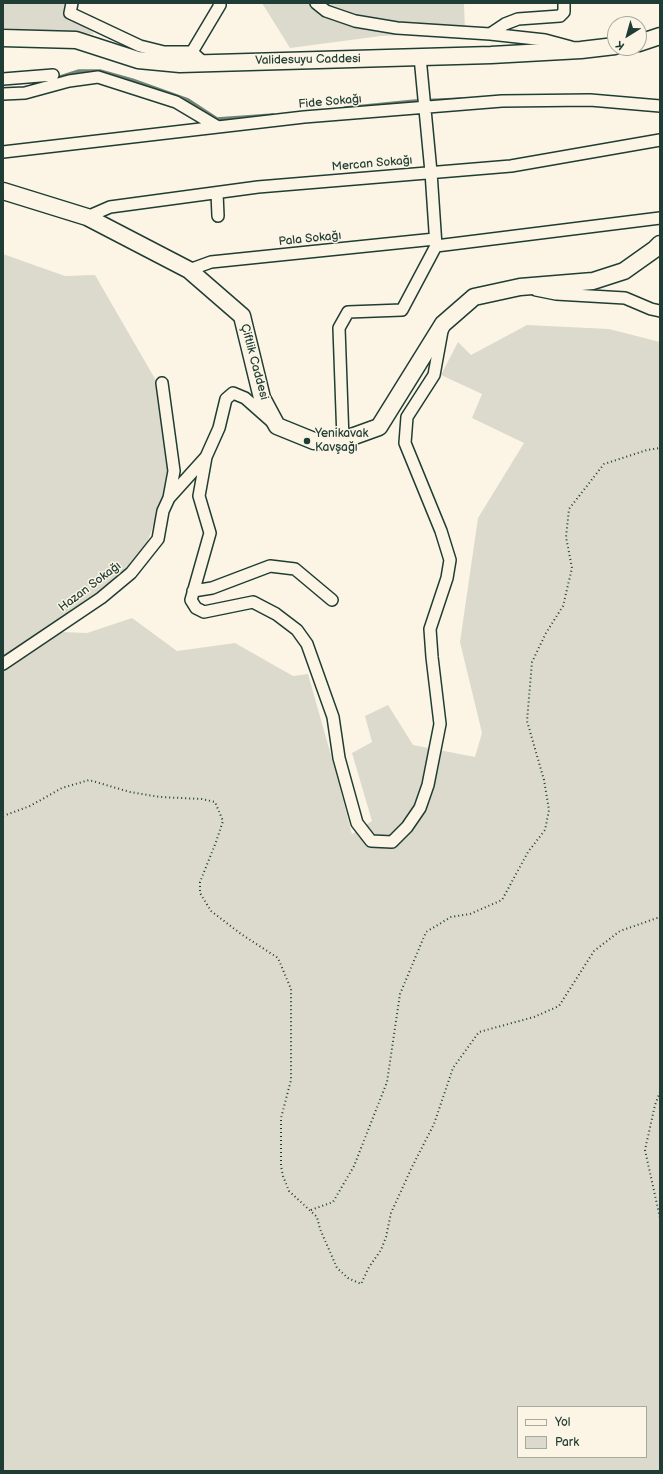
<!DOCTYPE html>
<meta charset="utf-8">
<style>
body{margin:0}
#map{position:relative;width:663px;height:1474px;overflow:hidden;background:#fcf5e5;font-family:"Balsamiq Sans",sans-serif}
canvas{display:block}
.frame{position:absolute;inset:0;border:4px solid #1f3d34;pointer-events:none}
.legend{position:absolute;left:517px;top:1406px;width:130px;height:52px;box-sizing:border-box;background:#fcf5e5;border:1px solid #a4ab9e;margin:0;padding:5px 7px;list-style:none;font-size:12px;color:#1f3d34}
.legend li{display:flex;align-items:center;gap:8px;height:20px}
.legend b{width:20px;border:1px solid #a4ab9e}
.north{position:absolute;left:607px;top:16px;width:40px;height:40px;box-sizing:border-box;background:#fcf5e5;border:1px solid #a4ab9e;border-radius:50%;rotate:217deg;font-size:11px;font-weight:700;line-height:16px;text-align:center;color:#1f3d34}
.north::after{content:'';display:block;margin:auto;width:14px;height:18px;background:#1f3d34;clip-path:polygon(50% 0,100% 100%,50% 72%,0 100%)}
</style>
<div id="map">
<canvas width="663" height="1474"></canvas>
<div class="frame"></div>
<ul class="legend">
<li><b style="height:5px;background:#fcf5e5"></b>Yol</li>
<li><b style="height:11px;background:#dcdacc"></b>Park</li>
</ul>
<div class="north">K</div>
</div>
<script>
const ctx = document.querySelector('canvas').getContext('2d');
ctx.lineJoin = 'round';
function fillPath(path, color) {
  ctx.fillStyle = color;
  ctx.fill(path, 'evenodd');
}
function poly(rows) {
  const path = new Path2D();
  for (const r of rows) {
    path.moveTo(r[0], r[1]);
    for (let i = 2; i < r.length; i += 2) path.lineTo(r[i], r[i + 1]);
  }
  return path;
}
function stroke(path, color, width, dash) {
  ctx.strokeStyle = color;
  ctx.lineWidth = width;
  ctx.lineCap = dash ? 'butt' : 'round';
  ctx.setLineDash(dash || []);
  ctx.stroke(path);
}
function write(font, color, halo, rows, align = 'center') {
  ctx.font = font + ' "Balsamiq Sans",sans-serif';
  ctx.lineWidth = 3;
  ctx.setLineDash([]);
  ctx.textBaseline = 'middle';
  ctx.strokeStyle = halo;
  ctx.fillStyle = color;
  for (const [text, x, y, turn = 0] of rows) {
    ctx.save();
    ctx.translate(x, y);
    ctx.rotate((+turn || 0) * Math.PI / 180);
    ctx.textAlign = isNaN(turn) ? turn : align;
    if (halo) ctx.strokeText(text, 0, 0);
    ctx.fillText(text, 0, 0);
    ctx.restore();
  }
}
fillPath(poly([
 [3,3,67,3,94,34,3,28],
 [262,3,464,3,465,32,381,36,290,48],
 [3,254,65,276,95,275,169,403,169,481,142,557,95,600,64,618,61,632,87,633,132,618,177,651,235,643,293,676,308,674,334,766,352,834,372,821,352,753,372,742,365,716,388,705,413,745,475,757,482,733,460,642,478,518,524,443,472,418,482,394,441,375,458,342,471,355,527,325,609,329,660,342,660,1471,3,1471],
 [518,1407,646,1407,646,1457,518,1457]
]), '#dcdacc');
stroke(poly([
 [54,79,79,71,100,71,132,80,188,100,217,119,273,115],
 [345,108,415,101,465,99]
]), '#758479', 3.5);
const street = poly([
 [72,3,70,13,140,46,164,52,192,52,204,63],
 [316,3,326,11,355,21,397,28,490,34,545,40,571,47],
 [490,34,505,24,518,19,560,16,564,12,564,3],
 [192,52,220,5,219,3],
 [3,79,53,75],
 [3,94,25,93,69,81,98,77,176,102,218,127],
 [3,152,304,117,502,101,590,100,660,106],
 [217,193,218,216],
 [87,217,110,207,258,187,511,166,660,140],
 [436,246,660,218],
 [189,270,211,262,435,239],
 [536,290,556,294,625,298,651,309,660,311],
 [162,383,174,471,169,498],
 [343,440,339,328,348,312,402,310,436,246,431,172,420,57],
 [206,457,199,496,210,533,191,600,196,608,204,612,253,602,276,614,297,630,307,644,333,717,339,758,357,823,371,841,392,842,407,827,420,808,428,785,440,724,432,657,430,629,447,578,450,560,441,531,405,443,407,417,434,375,442,331],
 [193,591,212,588,270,566,295,569,332,600],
 [3,664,101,598,131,573,158,539,163,511,169,498,206,457,219,428,226,399,233,393,245,398,271,421]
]);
const secondary = poly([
 [3,38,76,40,138,60,180,64,491,55,581,50,615,46],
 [639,43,660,36],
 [3,191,87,217,189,270,242,316,262,398,277,426,314,441,343,440,379,427,443,324,474,297,520,287,593,281,624,271,655,249,660,244]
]);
stroke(street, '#1f3d34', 14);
stroke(secondary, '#1f3d34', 19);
stroke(poly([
 [3,816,30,806,62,788,89,780,130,792,160,797,202,799,215,802,223,821,216,842,200,882,200,893,211,911,241,934,278,958,291,989,291,1080,281,1118,281,1166,283,1176,289,1191,317,1217,320,1229,337,1268,348,1278,361,1284,369,1267,381,1250,386,1237,391,1213,412,1167,434,1124,453,1068,479,1032,534,1017,559,1006,594,951,620,931,660,917],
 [660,1092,655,1105,645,1150,660,1218],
 [311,1210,333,1202,354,1166,387,1082,400,994,426,932,451,917,470,914,502,900,528,852,545,830,549,810,544,780,527,721,532,662,546,633,563,606,572,568,566,537,569,509,604,464,647,450,660,448]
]), '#1f3d34', 2, [1, 3]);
stroke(street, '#fcf5e5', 11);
stroke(secondary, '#fcf5e5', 16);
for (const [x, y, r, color] of [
 [307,441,4,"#1f3d34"]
]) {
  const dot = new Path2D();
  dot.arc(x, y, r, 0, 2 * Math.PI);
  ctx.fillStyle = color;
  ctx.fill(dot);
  stroke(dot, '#fcf5e5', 1.5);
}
write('12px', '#1f3d34', '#fcf5e5', [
 ["Validesuyu Caddesi",308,60,-1],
 ["Fide Sokağı",330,102,-5],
 ["Mercan Sokağı",372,164,-5],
 ["Pala Sokağı",310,239,-6],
 ["Çiftlik Caddesi",254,362,75],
 ["Hazan Sokağı",90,587,-37]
]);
write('12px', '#1f3d34', '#fcf5e5', [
 ["Yenikavak",315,434],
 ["Kavşağı",315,448]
], 'left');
</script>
